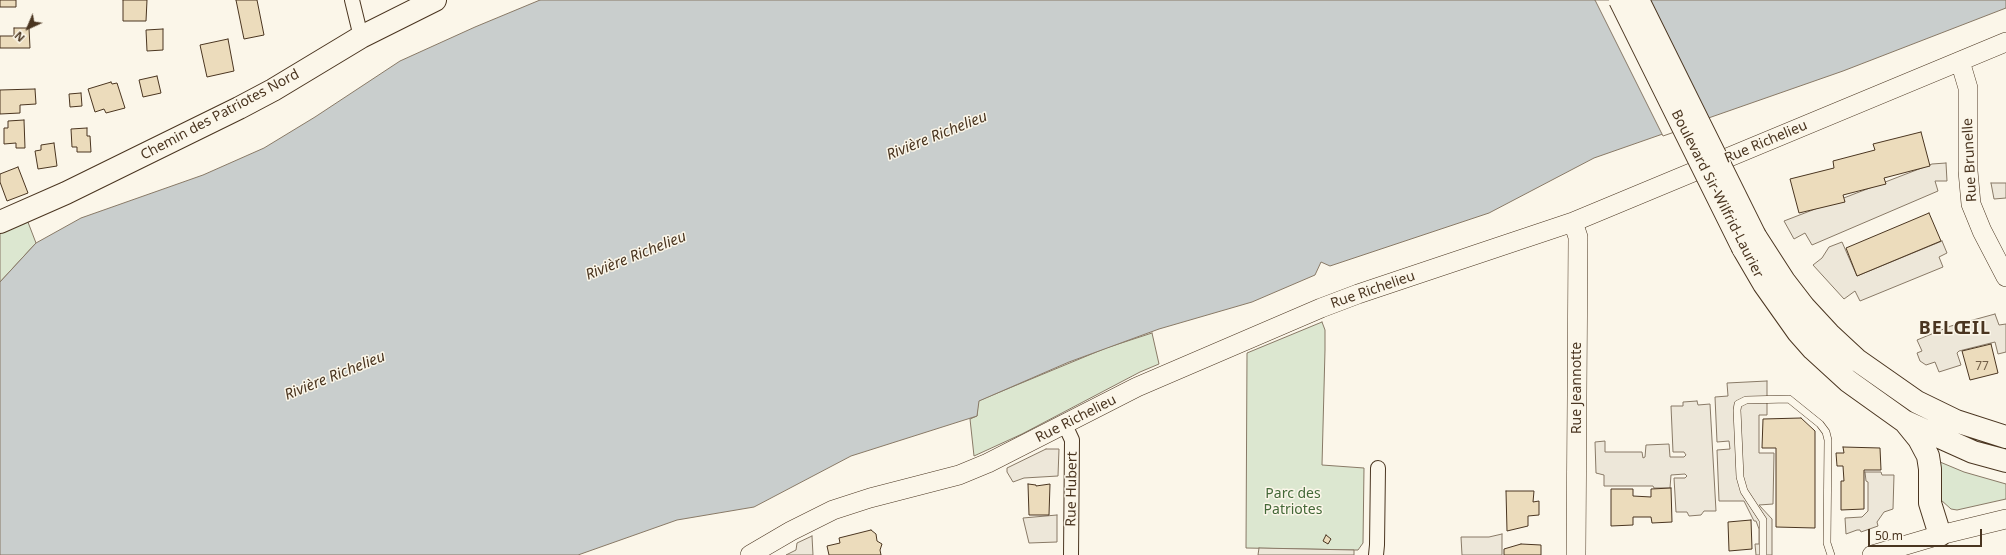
<!DOCTYPE html>
<meta charset="utf-8">
<style>
body{margin:0}
#map{position:relative;width:2006px;height:555px;overflow:hidden;background:#fbf6e9;font-family:"Noto Sans",sans-serif}
canvas{display:block}
.north{position:absolute;left:8px;top:8px;width:40px;height:40px;-webkit-text-stroke:3px #fbf6e9;paint-order:stroke;rotate:224deg;font-size:11px;font-weight:700;line-height:16px;text-align:center;color:#4a3520}
.north::after{content:'';display:block;margin:auto;width:14px;height:18px;background:#4a3520;clip-path:polygon(50% 0,100% 100%,50% 72%,0 100%)}
.scale{position:absolute;left:1868px;top:529px;width:114px;height:18px;box-sizing:border-box;border:2px solid #4a3520;border-top:0;padding-left:5px;font-size:12px;line-height:14px;white-space:nowrap;color:#4a3520;-webkit-text-stroke:3px #fbf6e9;paint-order:stroke}
</style>
<div id="map">
<canvas width="2006" height="555"></canvas>
<div class="north">N</div>
<div class="scale">50 m</div>
</div>
<script>
const ctx = document.querySelector('canvas').getContext('2d');
ctx.lineJoin = 'round';
function fillPath(path, color) {
  ctx.fillStyle = color;
  ctx.fill(path, 'evenodd');
}
function poly(rows) {
  const path = new Path2D();
  for (const r of rows) {
    path.moveTo(r[0], r[1]);
    for (let i = 2; i < r.length; i += 2) path.lineTo(r[i], r[i + 1]);
  }
  return path;
}
function stroke(path, color, width, dash) {
  ctx.strokeStyle = color;
  ctx.lineWidth = width;
  ctx.lineCap = dash ? 'butt' : 'round';
  ctx.setLineDash(dash || []);
  ctx.stroke(path);
}
function write(font, color, halo, rows, align = 'center') {
  ctx.font = font + ' "Noto Sans",sans-serif';
  ctx.lineWidth = 3;
  ctx.setLineDash([]);
  ctx.textBaseline = 'middle';
  ctx.strokeStyle = halo;
  ctx.fillStyle = color;
  for (const [text, x, y, turn = 0] of rows) {
    ctx.save();
    ctx.translate(x, y);
    ctx.rotate((+turn || 0) * Math.PI / 180);
    ctx.textAlign = isNaN(turn) ? turn : align;
    if (halo) ctx.strokeText(text, 0, 0);
    ctx.fillText(text, 0, 0);
    ctx.restore();
  }
}
const green = poly([
 [26,217,36,243,0,282,0,228,26,217],
 [1322,322,1325,330,1325,350,1322,465,1364,468,1363,543,1358,550,1356,550,1246,548,1247,353,1322,322],
 [1152,333,1159,364,1140,372,1022,434,974,456,970,419,977,416,978,401,1106,348,1152,333],
 [1940,462,1964,472,2006,484,2006,499,1957,510,1951,509,1941,500,1940,462]
]);
fillPath(green, '#dce7d0');
stroke(green, '#887966', 1);
const parking = poly([
 [1946,163,1947,181,1935,181,1938,191,1812,245,1805,233,1794,239,1784,221,1932,164,1946,163],
 [1991,183,2006,183,2006,198,1994,199,1991,183],
 [1942,241,1947,253,1939,257,1943,267,1860,301,1855,291,1844,299,1813,265,1822,258,1829,247,1842,242,1857,276,1942,241],
 [1995,314,1999,325,2006,324,2006,352,1998,354,1995,342,1959,351,1957,353,1961,365,1939,372,1935,362,1926,365,1920,361,1917,353,1922,351,1917,340,1951,326,1995,314],
 [1767,381,1767,415,1759,415,1759,453,1774,453,1773,504,1759,505,1772,519,1772,555,1756,555,1755,544,1759,544,1759,529,1756,521,1754,521,1744,501,1719,501,1717,450,1730,449,1729,441,1717,442,1715,397,1728,396,1727,383,1767,381],
 [1697,401,1698,405,1710,404,1716,511,1704,511,1701,515,1689,516,1687,512,1676,512,1674,478,1685,478,1687,476,1685,474,1671,475,1670,488,1654,488,1653,486,1604,486,1604,475,1596,473,1595,442,1605,441,1605,452,1642,452,1643,458,1645,457,1646,445,1669,444,1670,457,1684,457,1686,455,1684,452,1673,452,1671,406,1683,406,1683,402,1697,401],
 [1046,449,1059,449,1058,476,1024,478,1013,482,1007,472,1007,468,1046,449],
 [1865,472,1881,472,1882,475,1894,475,1893,509,1884,512,1877,522,1878,526,1861,532,1860,530,1857,530,1846,534,1845,518,1862,517,1868,511,1868,482,1866,481,1865,472],
 [1057,515,1057,542,1029,543,1023,518,1057,515],
 [1502,534,1502,555,1462,555,1461,537,1489,537,1502,534],
 [812,536,813,555,786,555,796,550,797,543,812,536],
 [1259,548,1354,550,1354,555,1258,555,1259,548]
]);
fillPath(parking, '#ede7d9');
stroke(parking, '#887966', 1);
const water = poly([
 [540,0,2006,0,2006,8,1843,71,1594,158,1489,213,1330,266,1321,262,1315,275,1252,302,1159,329,1069,362,979,401,977,416,851,456,754,507,677,520,578,555,0,555,0,282,36,243,81,218,203,175,264,148,315,117,400,61,475,27,540,0]
]);
fillPath(water, '#c9cecd');
stroke(water, '#887966', 1);
const pier = poly([
 [1595,0,1649,0,1709,120,1663,136,1595,0]
]);
fillPath(pier, '#fbf6e9');
stroke(pier, '#887966', 1);
const building = poly([
 [0,0,16,0,16,7,0,7,0,0],
 [123,0,147,0,146,21,123,21,123,0],
 [236,0,257,0,264,35,244,39,236,0],
 [14,28,29,28,30,48,0,48,0,36,14,36,14,28],
 [163,29,163,50,147,51,146,30,163,29],
 [228,39,234,71,207,77,200,45,228,39],
 [157,76,161,93,143,97,139,80,157,76],
 [111,82,112,84,117,83,125,108,106,113,104,109,95,112,88,89,111,82],
 [35,89,36,104,20,105,20,113,0,114,0,90,35,89],
 [81,93,82,106,70,107,69,94,81,93],
 [24,120,25,148,16,148,16,143,4,144,4,128,8,128,8,121,24,120],
 [87,128,87,136,90,136,91,152,77,152,77,147,72,147,71,129,87,128],
 [1921,132,1930,166,1884,178,1886,184,1843,195,1845,202,1799,213,1790,179,1834,168,1833,161,1875,150,1873,144,1921,132],
 [54,143,57,166,38,169,35,151,41,150,41,145,54,143],
 [18,167,28,193,7,201,0,182,0,174,18,167],
 [1929,213,1941,241,1857,276,1846,248,1929,213],
 [1991,344,1998,373,1970,380,1962,351,1991,344],
 [1801,418,1815,431,1815,528,1776,527,1776,448,1762,448,1763,419,1801,418],
 [1843,447,1880,448,1881,470,1864,470,1864,509,1841,510,1841,481,1844,481,1843,466,1837,466,1836,453,1844,453,1843,447],
 [1028,484,1036,485,1036,486,1050,484,1049,515,1029,515,1028,484],
 [1671,488,1672,522,1652,523,1651,517,1633,517,1633,525,1611,526,1611,489,1633,489,1633,496,1651,497,1651,489,1671,488],
 [1506,491,1534,491,1533,502,1539,501,1539,515,1528,516,1528,526,1507,531,1506,491],
 [1751,520,1752,549,1729,551,1728,522,1751,520],
 [871,530,876,534,877,541,882,544,880,550,881,555,829,555,827,546,840,543,839,538,871,530],
 [1326,535,1331,539,1328,544,1323,541,1326,535],
 [1521,544,1541,545,1541,555,1504,555,1504,549,1521,544]
]);
fillPath(building, '#ecdcbc');
stroke(building, '#4a3520', 1);
const lane = poly([
 [1763,555,1763,520,1744,491,1740,477,1737,410,1738,404,1746,400,1789,399,1820,424,1826,432,1828,440,1827,543,1831,555]
]);
const street = poly([
 [352,0,361,37],
 [1065,425,1072,440,1071,555],
 [1376,555,1377,545,1378,468]
]);
const secondary = poly([
 [1960,61,1968,88,1968,171,1971,204,1982,231,2006,277],
 [1573,222,1578,237,1576,555],
 [750,555,791,531,833,510,870,498,959,475,988,463,1137,387,1321,308,1358,294,1573,222,2006,42],
 [1872,555,1940,535,2006,519]
]);
const primary = poly([
 [0,222,66,193,239,108,273,90,361,37,435,0],
 [1755,236,1784,281,1804,307,1829,334,1857,360,1917,402,1956,421,2006,437],
 [1743,248,1764,284,1798,332,1813,349,1848,381,1904,421,1973,452,2006,461],
 [1906,423,1919,439,1928,456,1930,469,1930,503,1940,535]
]);
stroke(lane, '#4a3520', 8);
stroke(street, '#4a3520', 16);
stroke(secondary, '#4a3520', 20);
stroke(primary, '#4a3520', 24);
stroke(lane, '#fbf6e9', 7);
stroke(street, '#fbf6e9', 14);
stroke(secondary, '#fbf6e9', 19);
stroke(primary, '#fbf6e9', 22);
const primaryBridge = poly([
 [1620,0,1743,248],
 [1638,0,1755,236]
]);
stroke(primaryBridge, '#4a3520', 24, []);
stroke(primaryBridge, '#fbf6e9', 22);
write('12px', '#725f47', null, [
 ["77",1982,367]
]);
write('14px', '#4a3520', '#fbf6e9', [
 ["Chemin des Patriotes Nord",220,115,-28],
 ["Rue Richelieu",1766,142,-23],
 ["Rue Brunelle",1970,160,-93],
 ["Boulevard Sir-Wilfrid-Laurier",1717,194,63],
 ["Rue Richelieu",1373,290,-19],
 ["Rue Jeannotte",1577,388,-90],
 ["Rue Richelieu",1076,419,-27],
 ["Rue Hubert",1072,489,-89]
]);
write('14px', '#436837', '#fbf6e9', [
 ["Parc des",1293,494],
 ["Patriotes",1293,510]
]);
write('italic 15px', '#4a3520', '#fbf6e9', [
 ["Rivière Richelieu",937,136,-22],
 ["Rivière Richelieu",636,256,-22],
 ["Rivière Richelieu",335,376,-22]
]);
ctx.letterSpacing = '1px';
write('bold 18px', '#4a3520', '#fbf6e9', [
 ["BELŒIL",1955,329]
]);
ctx.letterSpacing = '0px';
</script>
